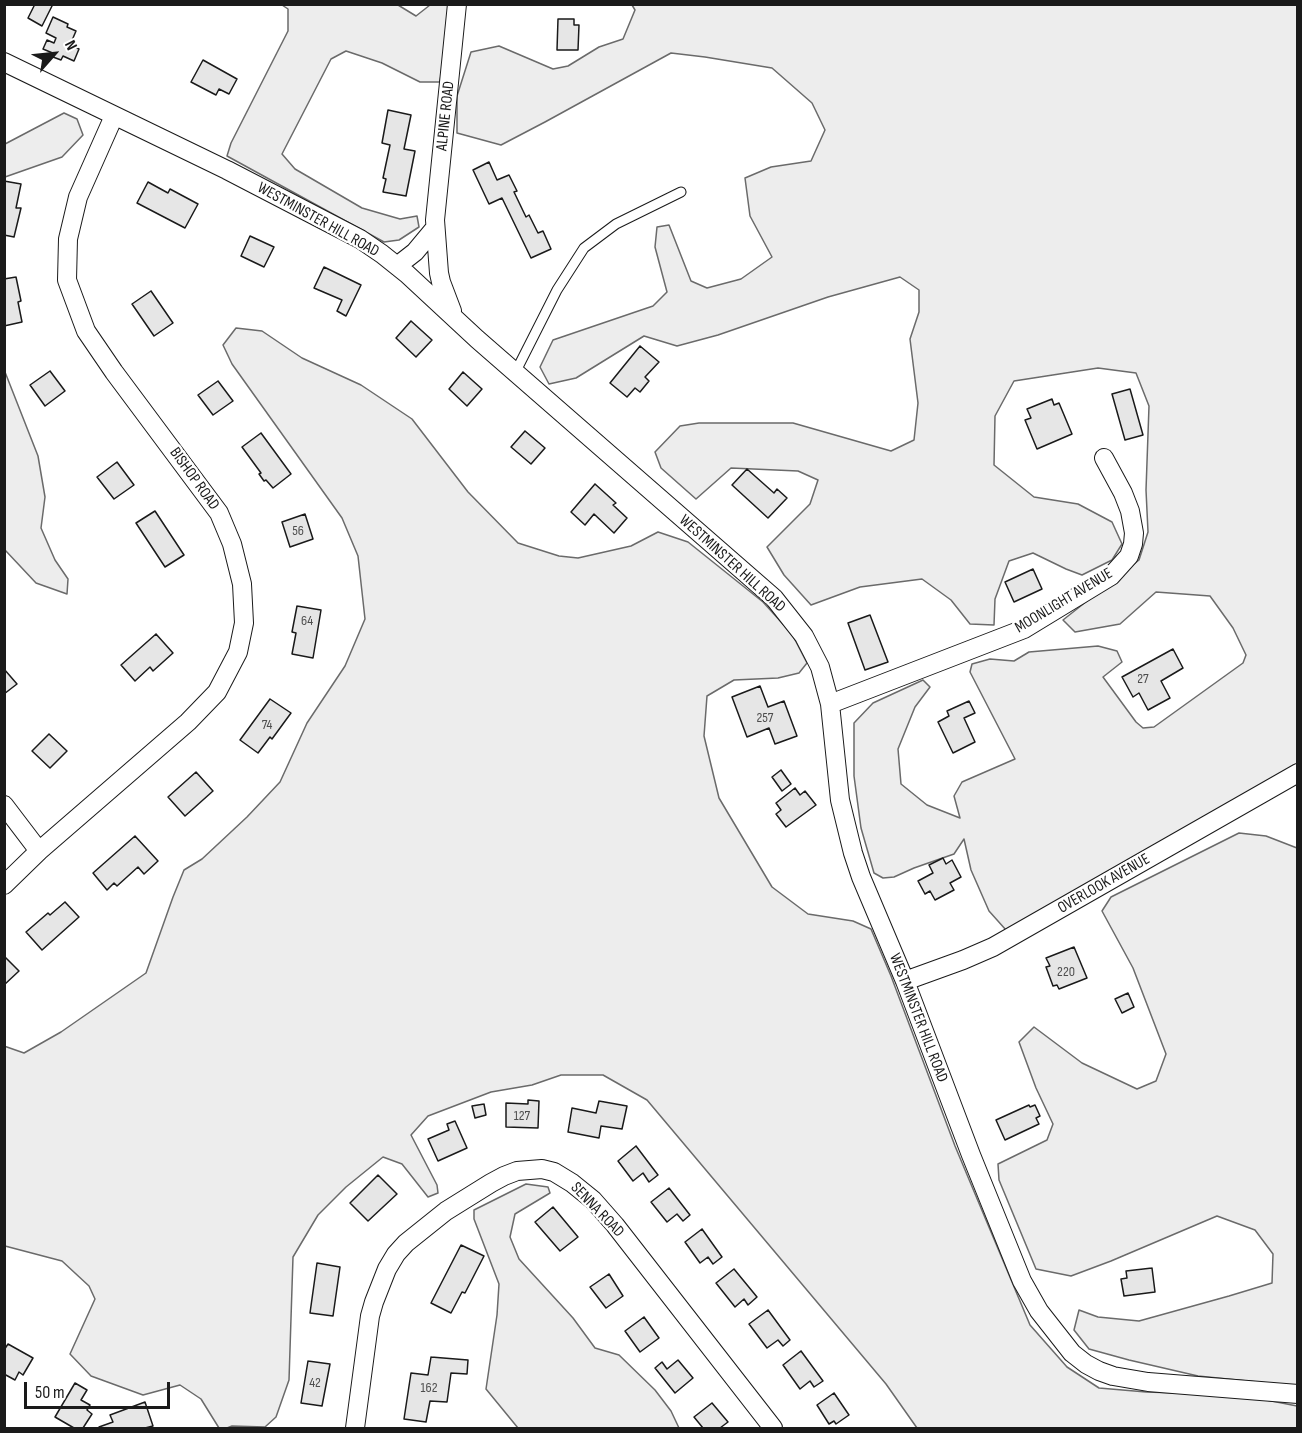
<!DOCTYPE html>
<style>
body{margin:0}
#map{position:relative;width:1302px;height:1433px;overflow:hidden;background:#fff;font-family:"Sofia Sans Condensed",sans-serif}
canvas{display:block}
.frame{position:absolute;inset:0;border:6px solid #1a1a1a;pointer-events:none}
.north{position:absolute;left:24px;top:24px;width:60px;height:60px;-webkit-text-stroke:4px #fff;paint-order:stroke;rotate:63deg;font-size:16px;font-weight:700;line-height:24px;text-align:center;color:#1a1a1a}
.north::after{content:'';display:block;margin:auto;width:21px;height:27px;background:#1a1a1a;clip-path:polygon(50% 0,100% 100%,50% 72%,0 100%)}
.scale{position:absolute;left:24px;top:1382px;width:146px;height:27px;box-sizing:border-box;border:3px solid #1a1a1a;border-top:0;padding-left:8px;font-size:18px;line-height:21px;white-space:nowrap;color:#1a1a1a;-webkit-text-stroke:4px #fff;paint-order:stroke}
</style>
<div id="map">
<canvas width="1302" height="1433"></canvas>
<div class="frame"></div>
<div class="north">N</div>
<div class="scale">50 m</div>
</div>
<script>
const ctx = document.querySelector('canvas').getContext('2d');
ctx.lineJoin = 'round';
function fillPath(path, color) {
  ctx.fillStyle = color;
  ctx.fill(path, 'evenodd');
}
function poly(rows) {
  const path = new Path2D();
  for (const r of rows) {
    path.moveTo(r[0], r[1]);
    for (let i = 2; i < r.length; i += 2) path.lineTo(r[i], r[i + 1]);
  }
  return path;
}
function stroke(path, color, width, dash) {
  ctx.strokeStyle = color;
  ctx.lineWidth = width;
  ctx.lineCap = dash ? 'butt' : 'round';
  ctx.setLineDash(dash || []);
  ctx.stroke(path);
}
function write(font, color, halo, rows, align = 'center') {
  ctx.font = font + ' "Sofia Sans Condensed",sans-serif';
  ctx.lineWidth = 4.5;
  ctx.setLineDash([]);
  ctx.textBaseline = 'middle';
  ctx.strokeStyle = halo;
  ctx.fillStyle = color;
  for (const [text, x, y, turn = 0] of rows) {
    ctx.save();
    ctx.translate(x, y);
    ctx.rotate((+turn || 0) * Math.PI / 180);
    ctx.textAlign = isNaN(turn) ? turn : align;
    if (halo) ctx.strokeText(text, 0, 0);
    ctx.fillText(text, 0, 0);
    ctx.restore();
  }
}
const built = poly([
 [282,5,398,5,416,16,430,5,451,5,440,82,420,82,382,63,346,51,331,59,282,154,295,169,362,208,400,219,417,216,419,227,399,240,384,242,227,156,231,143,288,31,288,9,282,5],
 [632,5,1297,5,1297,766,1006,930,989,911,971,870,964,839,954,854,914,868,894,877,883,878,874,873,861,828,854,776,854,723,873,703,923,680,930,687,915,707,898,749,901,784,927,805,960,818,954,796,962,782,1015,759,970,672,972,664,990,659,1014,661,1029,652,1098,646,1117,651,1122,662,1103,677,1136,722,1143,728,1154,727,1243,663,1246,655,1233,628,1210,596,1156,592,1120,624,1075,632,1063,620,1139,560,1148,532,1146,490,1149,406,1136,373,1098,368,1014,381,995,416,994,465,1034,497,1078,504,1112,522,1122,544,1112,560,1082,575,1066,569,1033,553,1009,561,995,599,994,625,970,624,951,600,922,579,860,587,811,605,784,575,767,547,810,504,818,480,798,471,731,468,696,499,661,468,655,452,680,426,699,423,793,423,891,451,914,440,918,403,910,339,919,312,919,290,900,277,828,297,718,335,677,346,644,336,576,378,549,384,540,367,553,340,653,306,667,292,655,247,657,227,669,225,691,281,707,288,741,279,772,257,750,216,745,178,771,167,811,161,825,130,812,103,772,68,705,57,671,53,545,122,501,145,457,133,457,96,471,52,499,46,553,69,568,66,599,47,623,39,635,10,632,5],
 [64,113,77,119,83,135,62,157,5,177,5,144,64,113],
 [236,328,262,331,302,358,361,385,412,419,468,492,518,543,559,556,578,558,631,546,658,532,688,542,763,602,792,634,807,663,799,673,778,678,734,680,707,696,704,736,719,798,772,887,808,914,853,921,871,929,891,976,955,1146,1030,1325,1067,1367,1099,1388,1146,1392,1241,1395,1297,1406,1297,1428,917,1428,886,1384,647,1100,603,1075,561,1075,532,1085,491,1092,428,1116,411,1135,437,1185,438,1193,428,1197,402,1164,383,1157,346,1187,318,1215,293,1257,289,1380,276,1417,265,1427,232,1426,227,1428,219,1428,201,1399,180,1385,143,1395,91,1376,70,1354,95,1299,89,1286,62,1261,5,1246,4,1046,24,1053,61,1032,146,973,173,897,184,870,202,859,247,817,280,782,307,723,345,666,365,619,358,556,342,518,232,364,223,345,236,328],
 [5,372,38,456,45,497,41,528,55,560,68,579,67,594,36,583,5,550,5,372],
 [1239,833,1266,836,1297,848,1297,1386,1198,1376,1129,1360,1089,1349,1074,1330,1079,1310,1098,1317,1139,1321,1229,1296,1272,1283,1273,1254,1255,1230,1217,1216,1111,1261,1071,1276,1036,1269,999,1180,998,1164,1047,1140,1053,1124,1036,1088,1019,1042,1034,1027,1082,1063,1137,1089,1156,1081,1166,1054,1133,968,1102,911,1111,897,1239,833],
 [526,1184,548,1187,550,1193,515,1214,510,1237,519,1259,573,1318,595,1348,619,1355,655,1390,671,1411,679,1428,518,1428,486,1389,497,1315,499,1284,474,1219,474,1210,526,1184]
]);
fillPath(built, '#ededed');
stroke(built, '#6a6a6a', 1.5);
const building = poly([
 [35,4,53,4,42,26,28,18,35,4],
 [53,17,68,24,67,27,76,31,70,45,79,49,74,61,63,56,61,60,53,57,55,54,43,49,47,40,54,43,56,38,46,33,53,17],
 [558,19,574,19,574,25,579,25,578,50,557,50,558,19],
 [203,60,237,79,229,94,219,89,216,95,191,82,203,60],
 [388,110,411,115,404,149,415,151,406,196,383,192,386,179,383,178,390,145,382,143,388,110],
 [489,162,497,180,509,175,517,191,514,192,526,217,529,215,538,233,543,231,551,249,531,258,502,198,489,204,473,170,489,162],
 [4,181,21,184,16,208,21,208,14,237,4,235,4,181],
 [148,182,168,193,170,189,198,204,185,228,137,203,148,182],
 [250,236,274,247,264,267,241,256,250,236],
 [324,267,361,285,346,316,337,311,342,300,314,288,324,267],
 [16,277,21,301,18,302,22,322,4,326,4,279,16,277],
 [151,291,173,323,154,336,132,304,151,291],
 [411,321,432,340,416,357,396,338,411,321],
 [640,346,659,362,645,377,649,381,640,392,635,388,627,397,610,383,640,346],
 [50,371,65,391,45,406,30,385,50,371],
 [463,372,482,389,467,406,449,389,463,372],
 [218,381,233,401,213,415,198,395,218,381],
 [1130,389,1143,435,1125,440,1112,394,1130,389],
 [1052,399,1054,405,1059,403,1072,434,1037,449,1025,420,1031,418,1027,409,1052,399],
 [525,431,545,448,531,464,511,447,525,431],
 [261,433,291,474,273,488,266,480,264,481,259,474,261,473,242,447,261,433],
 [117,462,134,485,114,499,97,477,117,462],
 [747,469,774,493,777,489,787,498,768,518,732,485,747,469],
 [595,484,616,503,613,505,627,518,614,533,594,514,585,525,571,512,595,484],
 [155,511,184,555,165,567,136,523,155,511],
 [305,514,313,539,290,547,282,522,305,514],
 [1033,569,1042,589,1014,602,1005,582,1033,569],
 [297,606,321,610,313,658,292,654,296,633,292,632,297,606],
 [870,615,888,662,865,670,848,623,870,615],
 [156,634,173,653,153,671,150,667,135,681,121,665,156,634],
 [1173,649,1183,668,1161,681,1170,698,1148,710,1139,693,1133,697,1122,677,1173,649],
 [4,669,17,684,4,694,4,669],
 [760,686,768,707,784,701,797,736,775,744,769,728,747,737,732,697,760,686],
 [270,699,291,713,272,739,270,737,258,753,240,740,270,699],
 [969,701,975,713,964,718,975,742,953,753,938,722,949,716,947,711,969,701],
 [49,734,67,751,50,768,32,751,49,734],
 [781,770,791,784,782,791,772,777,781,770],
 [196,772,213,791,185,816,168,797,196,772],
 [795,788,800,795,805,791,816,805,786,827,776,814,781,810,776,803,795,788],
 [135,836,158,861,144,874,138,867,117,886,114,883,107,890,93,873,135,836],
 [943,858,946,864,952,860,961,877,950,883,954,890,935,900,930,891,925,894,918,881,933,873,929,865,943,858],
 [65,902,79,917,42,950,26,932,48,913,50,915,65,902],
 [1074,947,1087,978,1059,989,1057,985,1053,986,1046,967,1050,966,1046,958,1074,947],
 [4,956,19,971,4,985,4,956],
 [1128,993,1134,1007,1122,1013,1115,999,1128,993],
 [528,1100,539,1101,538,1128,506,1127,506,1103,528,1104,528,1100],
 [599,1101,627,1106,622,1129,601,1126,599,1138,568,1132,572,1108,596,1113,599,1101],
 [484,1104,486,1115,475,1118,472,1106,484,1104],
 [1029,1105,1030,1107,1035,1105,1040,1116,1036,1118,1039,1124,1005,1140,996,1120,1029,1105],
 [455,1121,467,1148,438,1161,428,1139,449,1130,447,1124,455,1121],
 [636,1146,658,1175,649,1182,643,1173,633,1181,618,1161,636,1146],
 [378,1175,397,1194,368,1221,350,1203,378,1175],
 [669,1188,690,1215,683,1221,677,1214,667,1222,651,1202,669,1188],
 [553,1207,578,1237,560,1251,535,1222,553,1207],
 [702,1229,722,1257,713,1264,708,1257,700,1263,685,1242,702,1229],
 [461,1245,484,1256,465,1293,462,1292,451,1313,431,1303,461,1245],
 [317,1263,340,1267,333,1316,310,1313,317,1263],
 [1152,1268,1155,1292,1124,1296,1121,1279,1127,1278,1126,1271,1152,1268],
 [734,1269,757,1297,748,1305,744,1299,735,1307,716,1283,734,1269],
 [609,1274,623,1296,606,1308,590,1287,609,1274],
 [768,1310,790,1340,783,1346,778,1340,767,1348,749,1324,768,1310],
 [644,1317,659,1338,640,1352,625,1331,644,1317],
 [8,1344,33,1358,23,1375,19,1372,15,1380,4,1374,4,1350,8,1344],
 [801,1351,823,1381,814,1387,810,1381,800,1389,783,1365,801,1351],
 [431,1357,468,1360,467,1374,451,1373,447,1402,430,1401,426,1422,404,1419,411,1373,428,1375,431,1357],
 [678,1360,693,1378,675,1393,655,1368,662,1362,667,1369,678,1360],
 [308,1361,330,1364,322,1406,301,1403,308,1361],
 [75,1383,87,1390,81,1400,90,1405,87,1410,92,1414,83,1428,74,1428,55,1417,75,1383],
 [834,1393,849,1415,836,1424,834,1421,829,1424,817,1405,834,1393],
 [145,1402,153,1426,145,1428,100,1428,99,1427,113,1422,110,1415,145,1402],
 [712,1403,728,1422,720,1428,703,1428,694,1417,712,1403]
]);
fillPath(building, '#e6e6e6');
stroke(building, '#1a1a1a', 1.5);
const lane = poly([
 [515,373,557,290,584,248,616,224,681,192]
]);
const street = poly([
 [4,62,227,170,360,239,382,254,407,274,477,339,774,598,804,636,820,667,830,704,840,800,853,853,861,877,905,981,971,1155,1022,1281,1039,1311,1072,1353,1086,1364,1099,1371,1113,1376,1148,1382,1298,1394],
 [397,266,415,252,435,228],
 [452,311,441,282,439,273,435,220,457,4],
 [830,704,1024,629,1111,576,1129,556,1133,544,1134,533,1130,511,1123,493,1104,458],
 [4,805,39,851],
 [4,885,39,851,188,722,217,692,238,652,244,623,242,584,232,544,219,513,114,372,86,331,67,280,68,239,78,197,114,116],
 [905,981,963,960,993,947,1298,773],
 [355,1428,370,1316,374,1302,387,1269,396,1254,406,1243,446,1211,491,1183,504,1176,517,1171,542,1169,554,1172,572,1183,593,1200,615,1225,773,1428]
]);
stroke(lane, '#1a1a1a', 11);
stroke(street, '#1a1a1a', 20);
stroke(lane, '#fff', 9);
stroke(street, '#fff', 18);
write('14px', '#4d4d4d', null, [
 ["56",298,531],
 ["64",307,621],
 ["27",1143,679],
 ["257",765,718],
 ["74",267,725],
 ["220",1066,972],
 ["127",522,1116],
 ["42",315,1383],
 ["162",429,1388]
]);
write('16px', '#1a1a1a', '#fff', [
 ["ALPINE ROAD",446,116,-84],
 ["WESTMINSTER HILL ROAD",318,220,29],
 ["BISHOP ROAD",194,479,54],
 ["WESTMINSTER HILL ROAD",732,564,42],
 ["MOONLIGHT AVENUE",1064,601,-31],
 ["OVERLOOK AVENUE",1104,884,-30],
 ["WESTMINSTER HILL ROAD",918,1018,69],
 ["SENNA ROAD",597,1210,46]
]);
</script>
